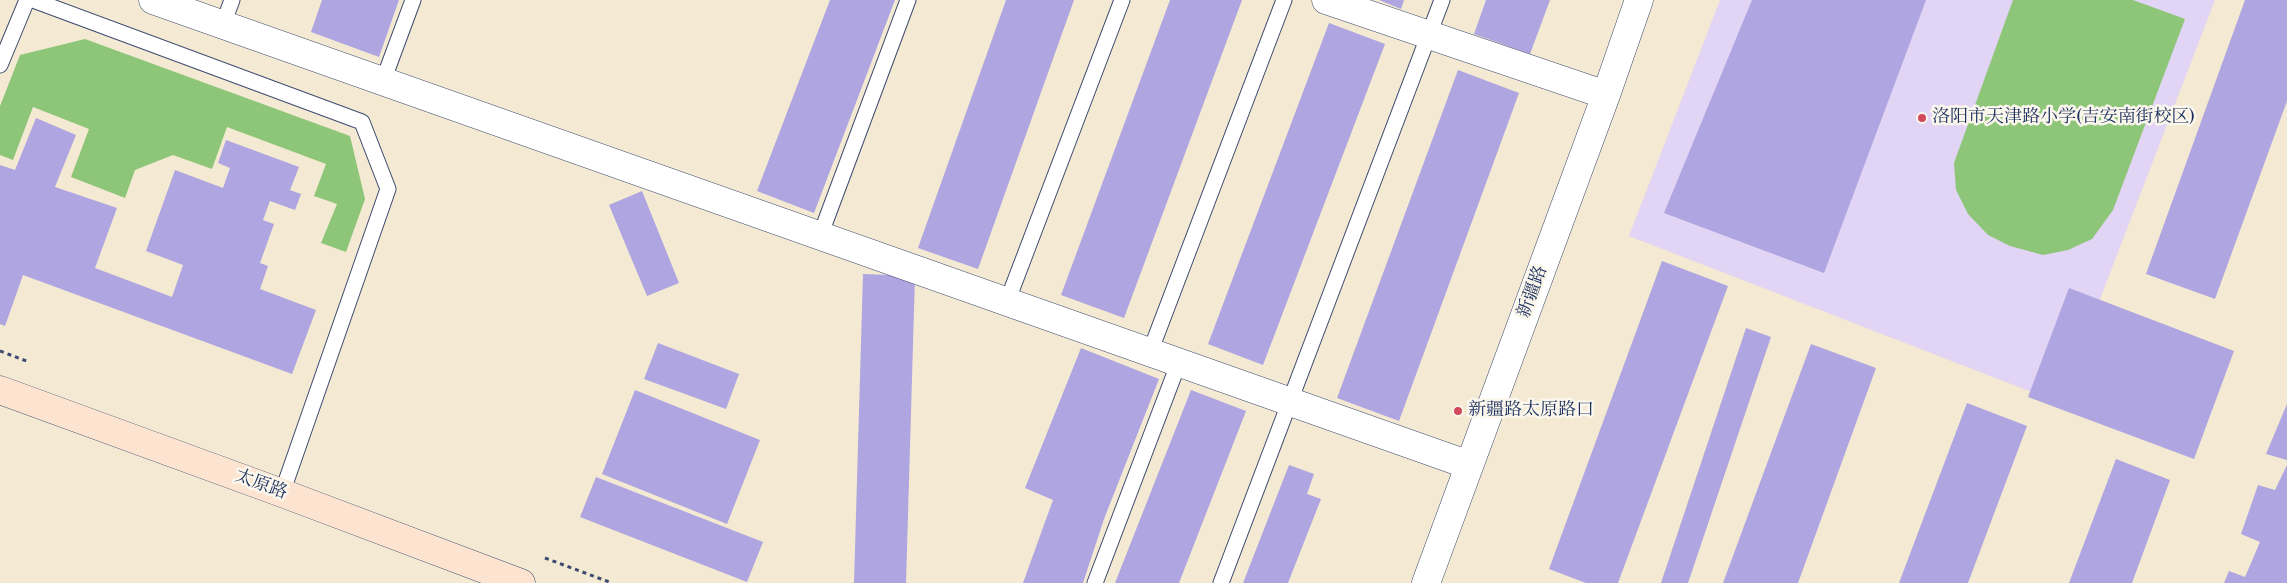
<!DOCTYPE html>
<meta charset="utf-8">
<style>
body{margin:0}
canvas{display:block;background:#f4e9d2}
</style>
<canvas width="2287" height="583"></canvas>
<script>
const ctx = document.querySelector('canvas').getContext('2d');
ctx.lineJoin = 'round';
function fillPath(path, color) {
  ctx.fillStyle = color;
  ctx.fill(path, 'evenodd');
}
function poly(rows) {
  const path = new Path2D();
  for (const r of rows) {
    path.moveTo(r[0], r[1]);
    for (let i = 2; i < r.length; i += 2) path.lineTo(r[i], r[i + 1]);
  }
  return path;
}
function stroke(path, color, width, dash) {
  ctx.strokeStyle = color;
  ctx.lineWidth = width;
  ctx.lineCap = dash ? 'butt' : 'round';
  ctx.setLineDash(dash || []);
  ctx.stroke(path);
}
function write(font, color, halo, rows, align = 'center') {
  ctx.font = font + ' "Libre Bodoni","Noto Serif SC",serif';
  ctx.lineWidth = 5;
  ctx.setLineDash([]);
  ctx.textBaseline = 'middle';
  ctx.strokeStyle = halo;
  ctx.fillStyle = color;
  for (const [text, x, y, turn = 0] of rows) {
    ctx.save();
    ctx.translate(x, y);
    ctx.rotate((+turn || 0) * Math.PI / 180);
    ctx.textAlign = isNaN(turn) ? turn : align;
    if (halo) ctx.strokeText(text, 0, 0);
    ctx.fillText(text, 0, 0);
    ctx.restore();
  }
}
fillPath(poly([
 [1720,0,2215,0,2060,403,1629,236]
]), '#e1d4f4');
fillPath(poly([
 [2013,0,2133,0,2185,19,2113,210,2092,239,2068,250,2043,255,2010,246,1988,235,1968,214,1956,190,1954,163],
 [85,39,350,136,365,199,346,252,321,243,337,204,314,196,326,164,227,127,212,169,173,155,135,170,125,198,71,177,89,129,33,107,13,160,0,155,0,106,20,55]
]), '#8ec679');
fillPath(poly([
 [322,0,399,0,379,57,311,32],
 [830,0,895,0,814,213,757,191],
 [1006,0,1074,0,978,269,918,248],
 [1170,0,1242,0,1124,318,1061,295],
 [1379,0,1404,0,1401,9],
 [1486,0,1550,0,1530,54,1474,34],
 [1752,0,1926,0,1824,273,1664,213],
 [2245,0,2287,0,2287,101,2215,299,2146,274],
 [1329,23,1385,44,1263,365,1208,344],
 [1458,70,1519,93,1399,421,1337,398],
 [36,118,76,135,55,187,117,208,95,268,172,297,183,265,146,251,175,170,223,188,230,168,218,163,226,140,299,167,290,190,301,194,295,210,270,201,263,220,274,224,260,263,268,266,260,289,316,310,292,374,23,275,5,326,0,324,0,165,15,170],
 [642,191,679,283,647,296,609,205],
 [1662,261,1728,286,1618,583,1586,583,1549,569],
 [863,274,915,276,906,583,854,583],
 [2069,288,2234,351,2194,459,2028,397],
 [1746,328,1771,337,1688,583,1661,583],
 [658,343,739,374,726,409,644,379],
 [1811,344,1876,368,1798,583,1723,583],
 [1081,348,1159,379,1104,519,1083,583,1023,583,1053,500,1025,488],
 [635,390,760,440,727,524,602,474],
 [1191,390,1246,411,1179,583,1115,583],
 [1967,403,2027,426,1968,583,1899,583],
 [2287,404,2287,460,2266,454],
 [2116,459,2170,480,2132,583,2069,583],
 [1289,465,1314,474,1307,494,1321,499,1288,583,1243,583],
 [2287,465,2287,583,2224,583,2229,571,2245,577,2260,542,2241,534,2258,485,2275,490],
 [596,477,763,542,747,582,580,517]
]), '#aea5e1');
const lane = poly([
 [33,0,362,122,388,189,282,493],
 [223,24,232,0],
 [0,65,27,0],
 [383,81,413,0],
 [820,236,908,0],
 [1007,302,1122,0],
 [1150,352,1284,0],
 [1095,583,1179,362],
 [1221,583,1442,0]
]);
const street = poly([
 [153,0,1469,465],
 [1326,0,1606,95],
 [1426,583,1606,95,1639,0]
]);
const secondary = poly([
 [0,390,282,493,521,583]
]);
stroke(lane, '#3c4b6f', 17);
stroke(street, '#3c4b6f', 29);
stroke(secondary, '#3c4b6f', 29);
stroke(poly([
 [0,351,29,362],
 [545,558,612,583]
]), '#3c4b6f', 3, [4, 4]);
stroke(lane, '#fff', 15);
stroke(street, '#fff', 28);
stroke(secondary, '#fde4d0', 28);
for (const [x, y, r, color] of [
 [1922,118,5,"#d1495b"],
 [1458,411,5,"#d1495b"]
]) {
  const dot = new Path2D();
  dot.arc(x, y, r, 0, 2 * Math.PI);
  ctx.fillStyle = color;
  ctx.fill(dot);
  stroke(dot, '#fbf7ec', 2);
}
write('18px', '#1b2f5e', '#fbf7ec', [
 ["洛阳市天津路小学(吉安南街校区)",1932,118],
 ["新疆路太原路口",1468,411]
], 'left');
write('18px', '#1b2f5e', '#fbf7ec', [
 ["新疆路",1533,292,-70],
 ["太原路",261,485,20]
]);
</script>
